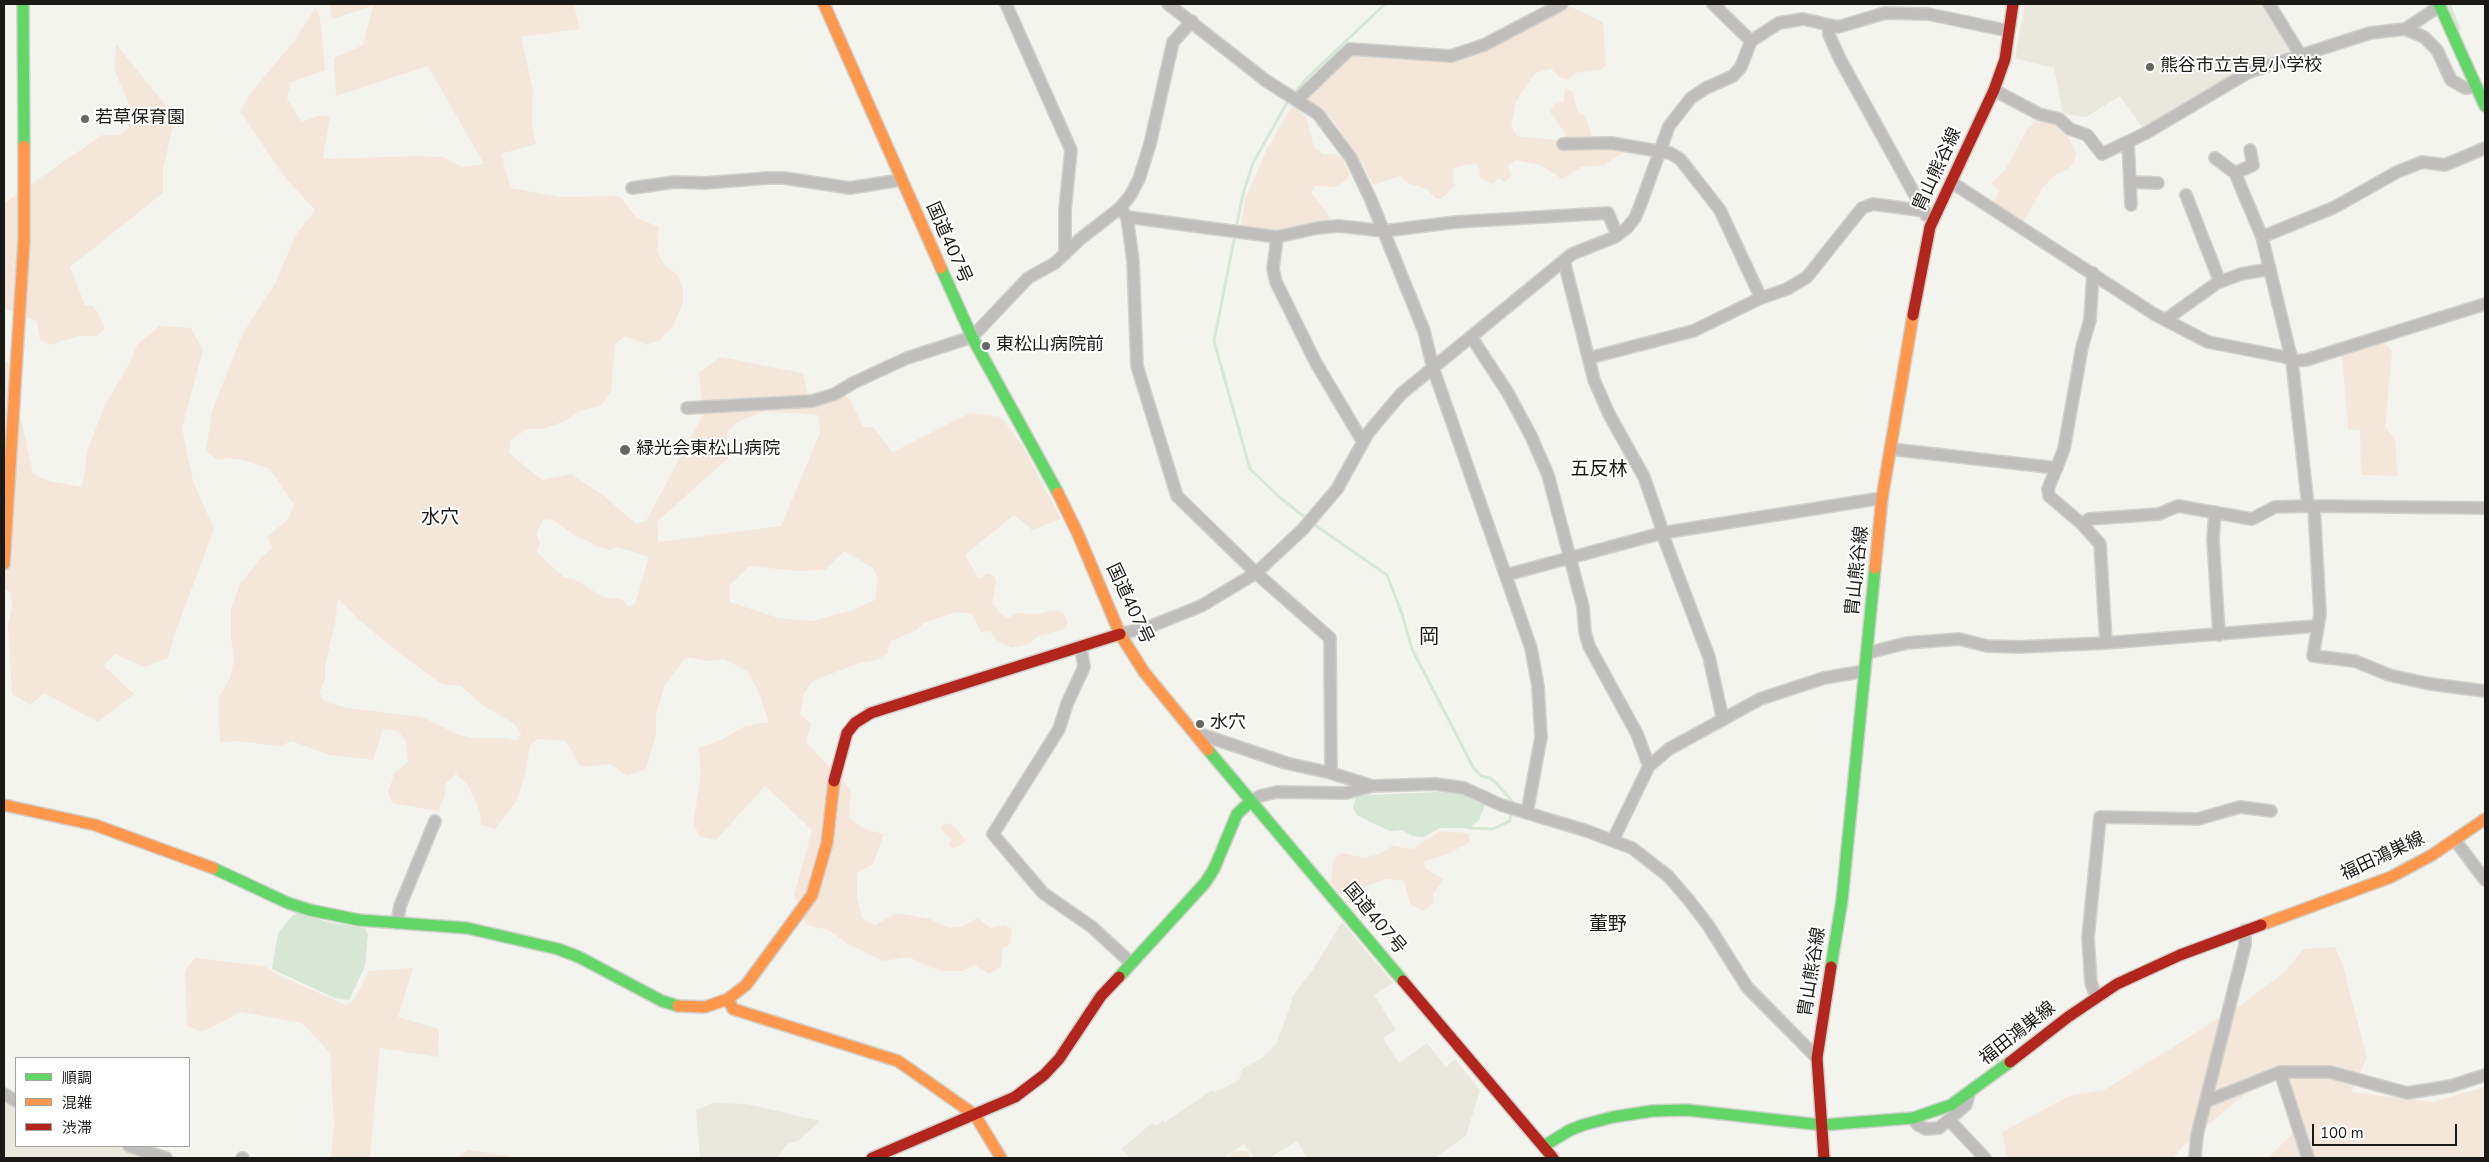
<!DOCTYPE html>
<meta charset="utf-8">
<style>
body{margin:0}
#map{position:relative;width:2489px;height:1162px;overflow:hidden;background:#f4f4ee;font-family:"Nunito Sans","Noto Sans JP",sans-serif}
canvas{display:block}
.frame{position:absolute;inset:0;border:5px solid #1a1916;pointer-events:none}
.legend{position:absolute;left:15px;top:1057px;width:175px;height:90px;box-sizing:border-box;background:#fff;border:1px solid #a3a3a2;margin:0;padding:6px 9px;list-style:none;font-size:15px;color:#1a1916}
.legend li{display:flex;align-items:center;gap:10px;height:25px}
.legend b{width:25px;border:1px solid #a3a3a2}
.scale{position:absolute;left:2312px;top:1124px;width:145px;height:22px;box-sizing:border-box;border:2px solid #1a1916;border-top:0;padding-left:6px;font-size:15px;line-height:18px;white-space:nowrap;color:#1a1916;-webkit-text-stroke:4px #fff;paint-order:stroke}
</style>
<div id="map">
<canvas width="2489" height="1162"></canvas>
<div class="frame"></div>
<ul class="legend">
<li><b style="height:6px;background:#63d668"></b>順調</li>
<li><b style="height:6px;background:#ff974d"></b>混雑</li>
<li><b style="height:6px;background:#b3261e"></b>渋滞</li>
</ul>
<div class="scale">100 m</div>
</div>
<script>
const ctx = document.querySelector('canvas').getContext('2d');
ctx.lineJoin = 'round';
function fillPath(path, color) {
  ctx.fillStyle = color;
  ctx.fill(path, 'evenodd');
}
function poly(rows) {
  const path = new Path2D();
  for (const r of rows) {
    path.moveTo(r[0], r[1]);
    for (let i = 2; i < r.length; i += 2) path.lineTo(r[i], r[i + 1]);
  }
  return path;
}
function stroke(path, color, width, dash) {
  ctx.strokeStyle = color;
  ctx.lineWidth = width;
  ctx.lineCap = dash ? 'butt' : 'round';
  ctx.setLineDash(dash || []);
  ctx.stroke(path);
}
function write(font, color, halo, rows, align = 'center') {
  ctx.font = font + ' "Nunito Sans","Noto Sans JP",sans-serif';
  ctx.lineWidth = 4;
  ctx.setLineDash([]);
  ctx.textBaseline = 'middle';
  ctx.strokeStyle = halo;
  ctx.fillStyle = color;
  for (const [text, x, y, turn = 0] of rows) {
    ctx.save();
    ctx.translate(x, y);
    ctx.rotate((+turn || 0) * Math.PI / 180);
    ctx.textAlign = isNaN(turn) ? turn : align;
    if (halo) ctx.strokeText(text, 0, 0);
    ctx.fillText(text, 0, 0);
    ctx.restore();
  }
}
fillPath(poly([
 [2025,4,2264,4,2290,51,2250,67,2144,130,2120,96,2086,117,2063,114,2054,68,2015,58],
 [1342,922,1393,983,1374,995,1396,1030,1383,1038,1399,1063,1427,1043,1446,1067,1455,1059,1480,1090,1466,1136,1435,1158,1307,1158,1297,1141,1269,1158,1254,1158,1244,1144,1223,1158,1131,1158,1121,1149,1152,1123,1156,1126,1163,1120,1165,1122,1212,1090,1214,1092,1222,1089,1239,1080,1242,1069,1262,1058,1276,1044,1291,1004,1292,997,1314,968],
 [4,1101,16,1108,16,1146,119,1146,145,1158,4,1158],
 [714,1103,747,1104,820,1121,798,1141,788,1143,777,1158,700,1158,696,1110]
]), '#eae8dc');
fillPath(poly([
 [330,4,574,4,580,29,521,37,533,90,532,125,536,144,501,154,511,188,560,197,619,196,637,218,659,227,657,251,665,266,677,274,683,288,683,303,673,326,660,340,646,345,626,336,615,344,611,391,601,406,579,411,565,421,543,429,527,429,511,440,509,453,542,480,571,474,604,496,636,524,646,521,703,415,699,373,720,357,803,373,808,398,841,394,850,399,863,427,873,427,893,452,970,413,1001,417,1022,445,1061,519,1032,530,1014,515,965,555,979,579,988,573,995,577,996,583,992,603,1002,615,1008,618,1017,613,1035,614,1057,610,1063,613,1068,622,1065,629,1039,636,1028,644,1011,648,995,639,990,631,981,632,972,614,956,612,923,623,917,630,891,641,887,654,876,660,859,663,813,681,804,693,800,714,811,724,806,742,851,790,849,818,867,830,884,834,873,864,857,873,857,898,862,918,875,925,897,913,930,919,950,928,964,926,977,918,991,928,1005,925,1012,929,1010,944,1002,949,1001,966,989,974,974,965,963,971,943,971,929,967,909,957,883,961,848,944,829,930,807,925,794,895,812,830,765,786,716,840,701,837,693,825,701,775,699,748,721,740,745,726,769,722,759,693,748,672,724,659,707,661,686,657,665,685,656,714,656,735,646,769,627,776,610,764,581,767,566,741,538,739,530,745,525,776,516,802,495,829,481,825,480,812,468,785,456,774,446,783,445,795,438,811,392,803,388,792,395,772,408,762,406,741,398,731,383,729,373,760,330,755,291,741,280,746,234,741,220,743,218,699,231,676,234,658,231,637,231,609,240,584,260,559,272,548,267,537,288,519,294,505,270,469,247,461,229,458,217,460,206,451,212,411,243,333,276,282,295,236,315,210,283,175,240,111,253,90,294,41,316,7,320,18,325,70,291,82,287,99,302,122,317,116,330,116,323,159,416,156,444,157,462,167,484,164,428,66,336,96,334,58,363,45,373,6,332,19],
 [765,411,818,415,820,433,781,526,658,542,657,522,728,458,727,433,737,422],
 [551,519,575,535,599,547,609,550,618,547,649,557,635,604,629,606,621,599,603,597,574,579,565,578,542,557,537,552,540,543,536,534,543,520],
 [844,551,873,568,878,579,875,600,853,610,812,621,778,618,730,602,730,585,749,566,798,571,825,570],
 [338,598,359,620,403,656,442,684,461,686,481,704,514,724,521,734,517,741,505,738,475,738,459,735,422,717,348,708,325,702,319,693,325,680,325,666,335,623],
 [1571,7,1603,22,1606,65,1602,70,1574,73,1569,80,1561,78,1551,69,1535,73,1516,102,1511,126,1517,136,1564,141,1566,134,1550,112,1555,104,1564,102,1565,88,1572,91,1578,112,1585,116,1595,145,1622,148,1626,151,1604,165,1581,167,1562,179,1541,165,1516,160,1508,165,1511,175,1506,182,1498,178,1494,185,1479,177,1480,169,1476,164,1464,165,1453,169,1454,186,1441,199,1436,199,1427,189,1408,183,1400,176,1373,185,1360,159,1331,117,1306,98,1329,79,1351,56,1451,61,1478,55],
 [116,44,175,117,163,169,163,193,70,267,85,305,93,306,99,314,105,329,96,336,78,336,50,345,40,340,37,321,4,308,4,203,102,135,121,135,136,121,114,69],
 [1293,105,1306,117,1314,147,1323,154,1336,154,1343,159,1349,173,1347,180,1335,187,1315,186,1311,193,1326,211,1330,220,1306,223,1290,230,1275,233,1241,227,1245,199,1267,149],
 [2047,120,2058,122,2066,131,2076,153,2074,162,2067,170,2056,174,2044,186,2024,220,2016,219,2006,210,1992,205,1999,191,1992,183,2005,170,2028,128,2037,121],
 [159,326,191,328,203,350,182,428,193,481,214,529,174,636,168,658,144,667,115,654,104,666,134,694,98,722,44,693,30,705,12,694,8,624,12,608,11,593,4,588,4,363,8,362,33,474,49,481,82,487,88,449,104,407,130,362,137,345],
 [2383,340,2392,352,2385,427,2395,439,2398,476,2361,475,2360,430,2348,430,2342,354],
 [945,823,948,825,951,823,966,840,960,846,953,848,949,846,951,839,940,828],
 [1440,831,1468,833,1470,842,1446,855,1424,861,1426,869,1444,879,1433,894,1434,902,1424,911,1410,904,1404,881,1386,879,1367,886,1352,897,1339,892,1331,882,1333,860,1342,853,1365,858,1381,853,1392,846,1412,849],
 [2335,947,2343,966,2367,1058,2351,1092,2433,1102,2485,1087,2485,1158,2268,1158,2304,1122,2283,1063,2187,1142,2173,1158,2007,1158,2002,1132,2069,1096,2104,1090,2242,1004,2285,972,2303,949],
 [195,958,264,966,276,974,346,1005,354,1000,369,971,413,968,398,1017,439,1029,438,1057,380,1048,370,1158,331,1158,334,1126,330,1053,302,1023,241,1012,202,1032,187,1026,185,971],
 [468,1150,508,1156,515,1158,456,1158],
 [1235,1151,1248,1151,1250,1158,1226,1158]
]), '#f5e6da');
fillPath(poly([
 [1437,792,1458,793,1486,803,1479,820,1469,828,1440,828,1424,837,1412,836,1402,830,1390,831,1370,822,1357,815,1353,808,1356,797,1367,795],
 [299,912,327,922,365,928,368,935,365,966,349,1000,335,998,272,969,278,933,292,916]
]), '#d6e8d4');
stroke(poly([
 [2449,4,2459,29],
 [1237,223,1243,194,1253,163,1285,106,1306,79,1385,4],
 [1234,240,1214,341,1250,469,1277,495,1307,519],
 [1312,523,1387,575,1402,614,1412,649,1473,767,1481,776,1490,778,1496,783,1512,801,1510,821,1493,829,1469,828]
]), '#d6e8d4', 3);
const street = poly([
 [1006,4,1071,150,1065,210,1065,254],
 [1168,4,1265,80,1318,114,1351,158,1371,200,1424,331,1433,368,1531,648,1538,686,1541,737,1527,813],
 [1713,4,1751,41],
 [2269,4,2300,54],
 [1829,27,1829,35,1841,61,1926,215],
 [2405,29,2424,37,2437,50,2451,80,2465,88,2477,87],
 [1994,90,2039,114,2059,119,2070,129,2087,135,2102,154,2146,133,2249,72,2370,33,2405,29,2440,6],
 [1298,99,1350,49,1451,56,1484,45,1562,4],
 [2128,142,2131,205],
 [1563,144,1611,143,1670,153,1680,159,1720,210,1761,298],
 [2215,158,2235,173,2262,237],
 [2235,173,2253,165,2250,150],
 [1951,182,2154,314,2208,342,2285,357,2292,361,2306,360,2485,304],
 [2130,182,2158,183],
 [632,188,675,182,705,183,768,178,784,178,850,188,900,180],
 [2186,195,2220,282],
 [1120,208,1127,217,1133,261,1137,366,1177,496,1256,573,1330,638,1331,773],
 [1127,217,1277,237,1317,228,1339,226,1384,231,1456,222,1608,213,1617,235],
 [1277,237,1273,269,1276,282,1316,363,1363,442],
 [1564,261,1594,380,1609,414,1644,477,1660,523,1662,533,1709,657,1723,720],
 [2093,273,2090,320,2082,347,2064,449,2048,489,2049,496,2082,524,2100,544,2106,643],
 [2165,320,2217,283,2241,274,2270,269],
 [1472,338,1508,393,1531,436,1548,475,1583,607,1585,632,1589,646,1637,734,1649,766],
 [1589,358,1693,331,1761,298,1787,289,1807,277,1862,208,1873,204,1925,211],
 [687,408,812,401,835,394,853,383,907,358,972,337,1028,278,1055,263,1079,240,1120,208,1130,196,1139,179,1150,144,1173,42,1192,21],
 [1890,449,2057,468],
 [2308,506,2292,361,2262,237,2335,207,2397,172,2422,162,2445,165,2485,148],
 [2314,506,2320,614,2313,656,2355,661,2389,675,2430,684,2485,691],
 [2215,512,2213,539,2219,635],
 [2082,524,2089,519,2159,514,2178,506,2252,519,2275,507,2308,506,2485,508],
 [1506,575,1662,533,1882,498],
 [1120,634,1149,627,1201,606,1256,573,1303,529,1337,489,1368,433,1401,394,1572,254,1615,237,1627,228,1635,218,1640,206,1669,126,1691,98,1706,88,1733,76,1741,67,1751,41,1779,23,1803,19,1838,27,1885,13,1928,14,2009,31],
 [1081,648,1084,667,1067,704,1059,729,993,834,1043,893,1092,927,1131,963],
 [1867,653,1907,643,1959,639,1987,646,2019,647,2106,643,2316,626],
 [1197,733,1286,763,1331,773,1372,786,1435,784,1464,788,1501,805,1587,831,1632,848,1668,876,1688,899,1708,925,1747,987,1817,1058],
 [1251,801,1260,796,1277,792,1346,793,1372,786],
 [1613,840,1649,766,1669,749,1760,699,1824,678,1865,671],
 [2455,840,2485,880],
 [397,923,400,906,435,821],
 [2096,996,2091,983,2088,938,2100,817,2198,819,2240,807,2271,811],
 [2280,1072,2308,1158],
 [4,1094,16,1101],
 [2207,1101,2280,1072,2330,1072,2407,1093,2451,1086,2485,1075],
 [1913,1118,1918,1125,1926,1129,1939,1128,1966,1105,1969,1093],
 [1950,1121,1985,1158],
 [129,1146,166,1158],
 [242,1158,243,1158],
 [2195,1158,2197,1135,2245,945,2245,930]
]);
const fast = poly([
 [23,4,24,146],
 [2439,4,2485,106],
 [941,268,972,337,1058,493],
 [1208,750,1403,981],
 [213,868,288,903,310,910,359,920,467,928,558,949,579,957,662,1001,678,1006],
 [1831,967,1842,900,1875,568],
 [1119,977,1205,883,1214,869,1237,814,1251,801],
 [1544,1146,1570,1130,1583,1125,1613,1117,1652,1111,1687,1110,1822,1125,1913,1118,1951,1105,2010,1062]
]);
const slow = poly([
 [824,4,941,268],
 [1058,493,1078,534,1120,634,1144,672,1208,750],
 [4,564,24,240,24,146],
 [1875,568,1882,498,1913,315],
 [4,805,95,825,213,868],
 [2261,925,2391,877,2432,855,2485,819],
 [728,999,733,1009,898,1061,975,1115,1001,1158],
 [678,1006,705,1007,728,999,746,985,812,895,827,843,834,781]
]);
const jam = poly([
 [1913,315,1930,227,1994,90,2005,59,2013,4],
 [834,781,847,733,855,723,871,713,1120,634],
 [1403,981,1553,1158],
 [2010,1062,2068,1017,2117,984,2180,955,2261,925],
 [872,1158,1015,1097,1044,1075,1059,1059,1101,996,1119,977],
 [1824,1158,1817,1058,1831,967]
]);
stroke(street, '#d0d0cc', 14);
stroke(fast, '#d0d0cc', 14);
stroke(slow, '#d0d0cc', 14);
stroke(jam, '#d0d0cc', 14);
stroke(street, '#bfbebc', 11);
stroke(fast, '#63d668', 11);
stroke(slow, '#ff974d', 11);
stroke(jam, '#b3261e', 11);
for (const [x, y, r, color] of [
 [2150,67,5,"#666662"],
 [85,119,5,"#666662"],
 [986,346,5,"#666662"],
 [625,450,6,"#666662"],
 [1200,724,5,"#666662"]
]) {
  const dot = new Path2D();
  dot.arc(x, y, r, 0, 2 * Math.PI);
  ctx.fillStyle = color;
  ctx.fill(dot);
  stroke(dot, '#fff', 2);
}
write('18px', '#1a1916', '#fff', [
 ["熊谷市立吉見小学校",2160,67],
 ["若草保育園",95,119],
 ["東松山病院前",996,346],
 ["緑光会東松山病院",636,450],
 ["水穴",1210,724]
], 'left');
write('18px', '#1a1916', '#fff', [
 ["胄山熊谷線",1938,170,-65],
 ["国道407号",948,243,66],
 ["胄山熊谷線",1858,571,-84],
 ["国道407号",1129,604,65],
 ["福田鴻巣線",2383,857,-25],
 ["国道407号",1374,919,50],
 ["胄山熊谷線",1813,972,-81],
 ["福田鴻巣線",2018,1034,-38]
]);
write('19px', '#1a1916', '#fff', [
 ["五反林",1599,470],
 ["水穴",440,518],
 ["董野",1608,925]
]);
write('20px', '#1a1916', '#fff', [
 ["岡",1429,638]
]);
</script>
